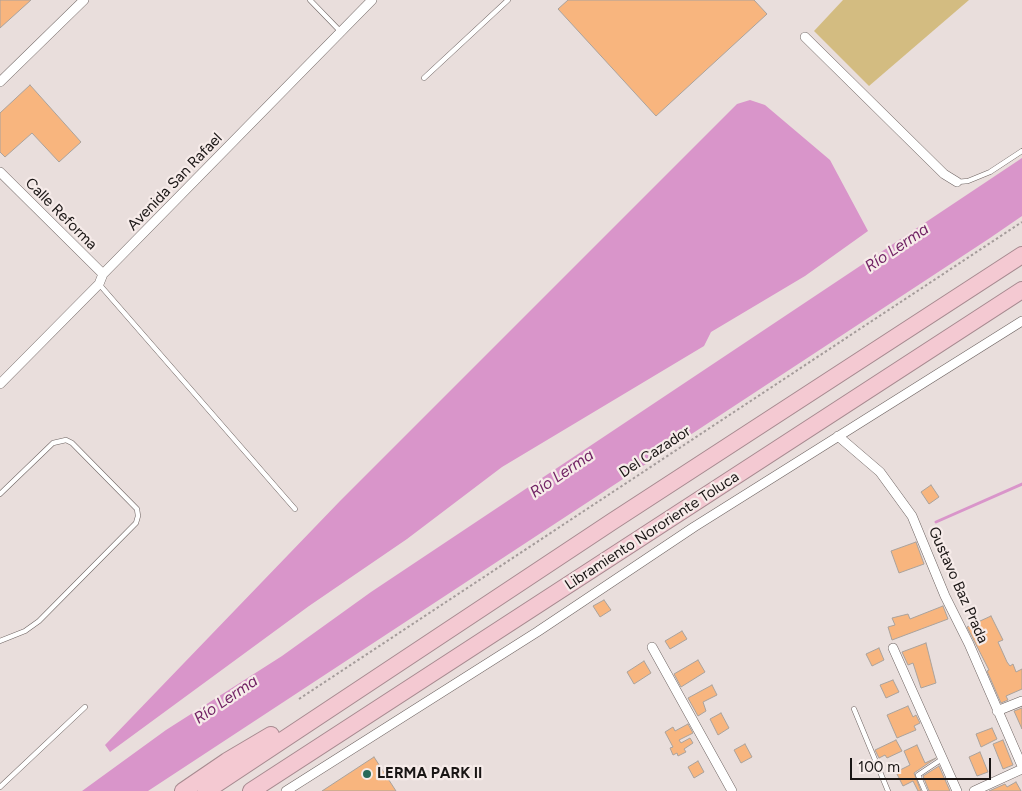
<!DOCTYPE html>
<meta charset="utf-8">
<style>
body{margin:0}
#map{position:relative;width:1022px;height:791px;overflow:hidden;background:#e9dedc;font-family:Figtree,sans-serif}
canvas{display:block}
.scale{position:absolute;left:850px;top:758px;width:141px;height:22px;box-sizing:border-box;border:2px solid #191514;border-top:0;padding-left:6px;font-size:15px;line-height:18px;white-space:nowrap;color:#191514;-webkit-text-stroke:4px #f6ebe9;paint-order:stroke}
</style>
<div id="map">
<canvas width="1022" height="791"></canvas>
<div class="scale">100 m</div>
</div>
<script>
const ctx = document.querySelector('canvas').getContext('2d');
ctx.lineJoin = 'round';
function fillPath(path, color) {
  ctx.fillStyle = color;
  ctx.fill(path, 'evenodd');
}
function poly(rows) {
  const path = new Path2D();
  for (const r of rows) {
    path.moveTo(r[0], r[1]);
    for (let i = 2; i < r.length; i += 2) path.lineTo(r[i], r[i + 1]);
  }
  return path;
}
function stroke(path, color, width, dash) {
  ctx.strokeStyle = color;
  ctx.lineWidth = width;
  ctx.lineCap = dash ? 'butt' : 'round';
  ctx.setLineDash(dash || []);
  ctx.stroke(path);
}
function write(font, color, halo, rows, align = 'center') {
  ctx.font = font + ' Figtree,sans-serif';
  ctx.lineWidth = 4.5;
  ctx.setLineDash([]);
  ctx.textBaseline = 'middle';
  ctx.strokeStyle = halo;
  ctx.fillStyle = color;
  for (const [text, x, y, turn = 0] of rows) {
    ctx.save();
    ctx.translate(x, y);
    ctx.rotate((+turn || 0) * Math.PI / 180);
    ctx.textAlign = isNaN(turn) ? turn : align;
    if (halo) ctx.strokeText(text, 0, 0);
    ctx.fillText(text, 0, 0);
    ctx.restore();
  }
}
fillPath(poly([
 [843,0,969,0,869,86,814,31]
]), '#d3bc81');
fillPath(poly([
 [750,100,765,105,830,160,868,231,805,276,711,332,704,346,502,467,407,539,309,606,110,752,105,745,340,501,737,104],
 [1022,158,1022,216,990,238,148,791,82,791,166,730,282,656,371,592]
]), '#d995ca');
stroke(poly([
 [936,522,1022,484]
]), '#d995ca', 3);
const building = poly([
 [0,0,31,0,0,28,0,0],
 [568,0,754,0,767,14,656,116,558,9,568,0],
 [30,85,81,142,59,162,32,133,5,157,0,152,0,113,30,85],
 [931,485,939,497,929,504,921,492,931,485],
 [916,542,924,564,899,573,891,551,916,542],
 [604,600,611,610,600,617,593,606,604,600],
 [943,606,948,619,892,640,888,627,895,625,892,618,908,614,910,619,943,606],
 [991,616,1003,640,998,642,1007,662,1010,666,1013,664,1016,672,1022,669,1022,689,1006,696,1008,700,1001,703,987,671,989,670,967,627,991,616],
 [682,631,687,639,670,649,665,641,682,631],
 [926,643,936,683,921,688,913,663,908,665,902,652,926,643],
 [879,648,884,660,872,666,866,654,879,648],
 [698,660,705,672,681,687,674,674,698,660],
 [644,661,651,673,634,684,627,672,644,661],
 [893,680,899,692,886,698,880,685,893,680],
 [712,685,717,695,703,702,706,711,698,716,688,698,712,685],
 [908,706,913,717,916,715,920,723,914,726,916,730,897,738,887,715,908,706],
 [1022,708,1022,729,1014,711,1022,708],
 [721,713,729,728,718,735,710,719,721,713],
 [688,724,693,733,679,740,681,743,690,738,693,743,684,749,686,752,678,756,677,753,673,755,670,748,673,747,665,732,673,727,675,731,688,724],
 [992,728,997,739,981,747,976,734,992,728],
 [896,740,902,751,887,758,885,755,879,758,875,750,896,740],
 [1003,740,1013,765,1003,769,993,744,1003,740],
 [745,744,752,757,741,763,734,750,745,744],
 [917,745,925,763,936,758,914,773,921,791,918,791,913,781,903,786,896,772,910,765,904,751,917,745],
 [980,752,988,772,977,776,969,757,980,752],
 [374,757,396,791,322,791,374,757],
 [698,761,704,772,694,778,688,767,698,761],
 [939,766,950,791,929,791,923,776,939,766],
 [1016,782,1021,791,989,791,1005,784,1007,787,1016,782]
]);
fillPath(building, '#f8b57e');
stroke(building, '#aaa29c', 1);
const service = poly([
 [310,0,340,31],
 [424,78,508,0],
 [957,182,968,181,990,172,1022,151],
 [99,284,295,509],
 [0,494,53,443,66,440,72,443,137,509,138,516,136,523,39,621,25,631,0,641],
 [854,709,888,791],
 [0,787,85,707],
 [925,791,918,775,942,759]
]);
const minor = poly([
 [805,37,944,174,957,182],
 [0,82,84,0],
 [0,172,103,274],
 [0,384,99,284,103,274,372,0],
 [838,436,880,472,912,516,945,596,969,644,1022,766],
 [652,647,732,791],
 [893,648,957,791],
 [997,711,1022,701],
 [286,791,537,632,694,527,1022,321],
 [974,791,1022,769]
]);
const motorway = poly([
 [183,791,227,761,271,735],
 [206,791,613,521,1022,255],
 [251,791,1022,290]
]);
stroke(service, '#6e6462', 5.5);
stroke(minor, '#6e6462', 10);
stroke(motorway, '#a78a90', 18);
stroke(poly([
 [299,699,1022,222]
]), '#a49b9a', 2, [2.5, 2.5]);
stroke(service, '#fff', 4.5);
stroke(minor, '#fff', 9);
stroke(motorway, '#f4c9d2', 16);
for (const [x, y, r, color] of [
 [367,774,5,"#286a59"]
]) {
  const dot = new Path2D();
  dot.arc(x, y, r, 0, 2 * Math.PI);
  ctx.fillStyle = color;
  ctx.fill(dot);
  stroke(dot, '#f6ebe9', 2);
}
write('15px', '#191514', '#f6ebe9', [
 ["Avenida San Rafael",175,182,-46],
 ["Calle Reforma",61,214,45],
 ["Del Cazador",655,452,-33],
 ["Libramiento Nororiente Toluca",652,531,-33],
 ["Gustavo Baz Prada",958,585,66]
]);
write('bold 15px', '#191514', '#f6ebe9', [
 ["LERMA PARK II",377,774]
], 'left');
write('italic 16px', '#722465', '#f6ebe9', [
 ["Río Lerma",897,248,-34],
 ["Río Lerma",562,474,-34],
 ["Río Lerma",226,700,-34]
]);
</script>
